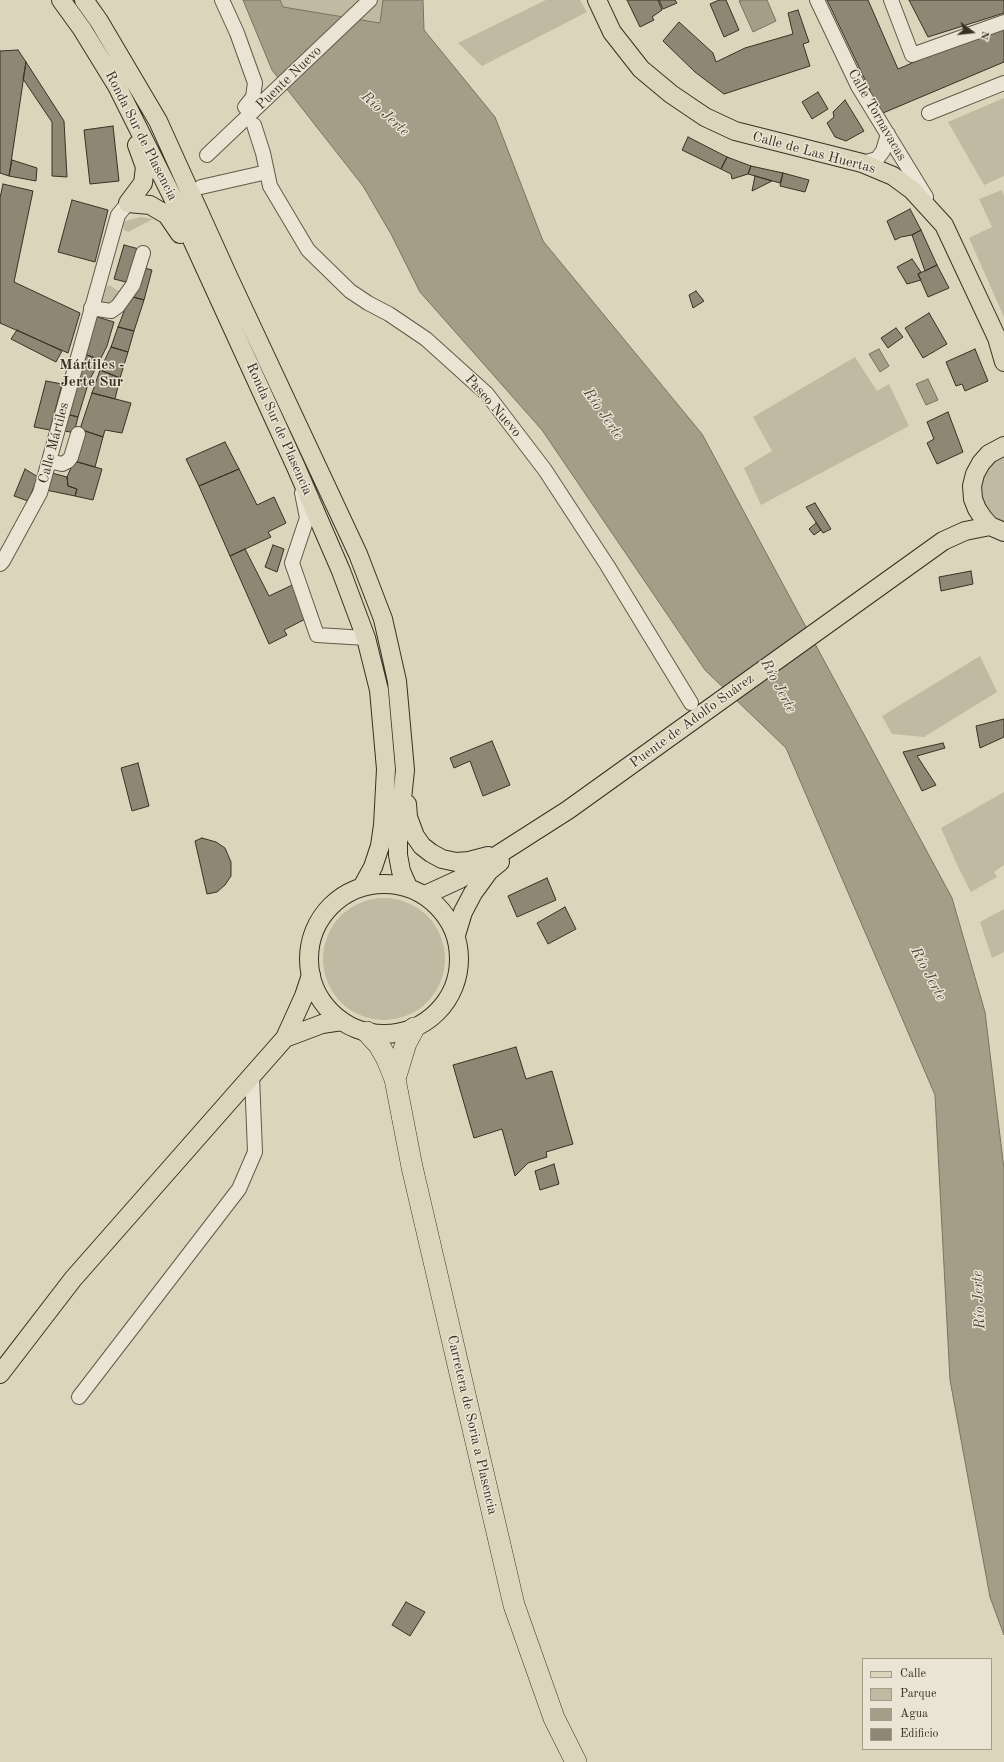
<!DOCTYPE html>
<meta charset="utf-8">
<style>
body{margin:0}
#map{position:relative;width:1004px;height:1762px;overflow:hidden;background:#ddd5bb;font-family:"Old Standard TT",serif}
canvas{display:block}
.legend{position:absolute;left:862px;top:1658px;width:130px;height:92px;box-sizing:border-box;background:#e9e4d3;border:1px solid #a39c8d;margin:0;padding:5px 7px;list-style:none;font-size:12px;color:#3a3025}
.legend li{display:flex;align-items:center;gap:8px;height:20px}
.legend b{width:20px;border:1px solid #a39c8d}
.north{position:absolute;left:952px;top:12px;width:40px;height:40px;-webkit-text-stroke:3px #e9e4d3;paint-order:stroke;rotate:105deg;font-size:11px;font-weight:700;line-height:16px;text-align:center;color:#3a3025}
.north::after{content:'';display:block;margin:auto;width:14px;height:18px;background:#3a3025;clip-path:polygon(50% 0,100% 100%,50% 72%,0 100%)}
</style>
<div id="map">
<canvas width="1004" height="1762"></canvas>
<ul class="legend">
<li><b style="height:5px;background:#ddd5bb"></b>Calle</li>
<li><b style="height:11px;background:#c1b9a2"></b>Parque</li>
<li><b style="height:11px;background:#a69d88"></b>Agua</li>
<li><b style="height:11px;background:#8f8673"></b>Edificio</li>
</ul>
<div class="north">N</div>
</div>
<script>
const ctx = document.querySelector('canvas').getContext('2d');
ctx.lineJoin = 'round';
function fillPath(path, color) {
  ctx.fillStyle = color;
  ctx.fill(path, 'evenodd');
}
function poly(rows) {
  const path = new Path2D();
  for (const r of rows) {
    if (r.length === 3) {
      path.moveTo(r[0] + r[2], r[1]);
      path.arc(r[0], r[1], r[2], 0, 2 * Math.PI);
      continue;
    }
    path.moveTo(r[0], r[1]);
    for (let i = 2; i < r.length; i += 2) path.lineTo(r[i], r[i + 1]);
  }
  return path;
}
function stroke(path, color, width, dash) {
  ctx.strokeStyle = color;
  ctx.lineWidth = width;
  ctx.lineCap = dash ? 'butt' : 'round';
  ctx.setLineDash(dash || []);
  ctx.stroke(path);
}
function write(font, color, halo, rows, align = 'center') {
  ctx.font = font + ' "Old Standard TT",serif';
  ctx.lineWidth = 3;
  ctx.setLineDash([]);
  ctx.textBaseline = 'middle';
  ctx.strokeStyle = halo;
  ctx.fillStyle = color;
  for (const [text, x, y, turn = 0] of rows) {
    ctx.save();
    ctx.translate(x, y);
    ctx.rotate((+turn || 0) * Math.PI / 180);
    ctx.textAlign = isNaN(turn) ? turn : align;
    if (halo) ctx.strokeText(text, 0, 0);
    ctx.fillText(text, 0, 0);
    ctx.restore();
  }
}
fillPath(poly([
 [280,0,383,0,380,23,283,7],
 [546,0,580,0,587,12,482,66,458,43],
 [1004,98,1004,176,984,185,948,122],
 [1002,190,1004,196,1004,317,969,238,992,227,979,199],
 [141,217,153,219,128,232,124,230,123,226,125,221],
 [109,285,122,293,110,304,96,304,99,293],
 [855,357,877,391,889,384,909,426,761,505,744,468,772,451,753,417],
 [1004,455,1004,523,993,517,985,507,981,495,982,482,986,471,993,461],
 [980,656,997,692,924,737,892,734,882,716],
 [1004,792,1004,865,994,872,997,877,971,892,959,869,941,828],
 [384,959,61],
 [1004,909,1004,952,992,958,980,922]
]), '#c1b9a2');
const water = poly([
 [243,0,280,0,283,7,380,23,383,0,423,0,424,30,495,117,543,241,702,434,952,898,985,1012,1004,1169,1004,1635,990,1597,950,1380,935,1095,786,748,705,670,542,430,420,292,391,234,363,186,272,70,243,0],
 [742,0,767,0,776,21,753,32,739,1,742,0],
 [879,349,889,366,880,372,869,354,879,349],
 [928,379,938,400,926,405,916,384,928,379]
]);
fillPath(water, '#a69d88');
stroke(water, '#7b7160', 1);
const building = poly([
 [627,0,658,0,662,10,652,17,654,20,640,27,627,0],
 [659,0,675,0,677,3,663,9,659,0],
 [719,0,726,0,739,30,724,37,710,4,719,0],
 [827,0,868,0,898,69,1004,24,1004,62,883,113,873,99,868,86,827,0],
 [909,0,1004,0,1004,13,928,37,909,0],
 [798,10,809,42,803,44,810,66,724,94,695,72,663,41,679,22,713,53,716,62,745,48,793,34,788,13,798,10],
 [18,50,26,62,9,176,0,173,0,51,18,50],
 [26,62,64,121,67,177,52,176,52,122,23,79,26,62],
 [818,92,828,109,812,119,802,102,818,92],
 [845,100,864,131,846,141,835,137,827,123,834,117,833,112,845,100],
 [113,126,119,181,90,184,84,130,113,126],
 [688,137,727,157,721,169,682,150,688,137],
 [727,157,751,166,748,174,732,179,731,174,721,169,727,157],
 [12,160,37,168,36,181,9,176,12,160],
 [751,166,783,173,780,183,748,174,751,166],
 [783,173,809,180,805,192,780,186,783,173],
 [755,176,772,181,752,191,755,176],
 [3,184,33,191,14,282,80,313,68,353,0,323,0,198,3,184],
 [72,200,108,210,95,262,58,252,72,200],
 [910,209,921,230,912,235,901,237,895,240,887,221,910,209],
 [921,230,937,265,925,271,912,235,921,230],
 [124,245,139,249,130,283,114,279,124,245],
 [912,259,921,272,918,274,921,280,907,284,897,267,912,259],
 [937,265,949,288,928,297,918,274,937,265],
 [141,267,152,270,144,300,133,297,141,267],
 [696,291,704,301,693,308,689,295,696,291],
 [130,296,144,300,134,331,118,327,130,296],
 [929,313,947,344,923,358,905,328,929,313],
 [94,316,114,322,107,346,100,360,82,353,94,316],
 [118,327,134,331,128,352,111,347,118,327],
 [896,328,903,337,888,348,881,338,896,328],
 [17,330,62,351,56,362,11,339,17,330],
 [111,347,128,352,120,378,100,370,111,347],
 [975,349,988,381,965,391,962,384,956,386,946,362,975,349],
 [82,353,100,360,89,381,76,377,82,353],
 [100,370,120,378,115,399,92,393,100,370],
 [76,377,89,381,78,417,66,414,76,377],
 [46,381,62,384,50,430,34,427,46,381],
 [92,393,131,403,122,433,105,430,103,437,80,429,92,393],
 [948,412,963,452,937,464,927,443,934,439,927,422,948,412],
 [66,414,78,417,74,433,61,430,66,414],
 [85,431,103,437,95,467,74,461,85,431],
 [225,442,239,469,199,486,186,459,225,442],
 [74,461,102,469,93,500,75,496,77,489,68,486,67,477,74,461],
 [25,469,38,477,28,501,14,496,25,469],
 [239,469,257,505,274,497,286,523,268,532,271,537,230,556,199,486,239,469],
 [52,473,67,477,68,486,77,489,75,496,46,490,52,473],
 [815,503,831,529,823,533,806,507,815,503],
 [816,523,821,530,814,535,809,529,816,523],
 [273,545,284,549,277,572,265,567,273,545],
 [245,549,269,596,303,580,317,613,284,630,287,635,269,644,230,556,245,549],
 [971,571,973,584,941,591,939,577,971,571],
 [1004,719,1004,737,980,748,976,726,1004,719],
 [492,741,510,785,483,796,470,761,454,768,450,758,492,741],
 [943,743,945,748,917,756,936,785,922,791,903,752,943,743],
 [138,763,149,806,132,811,121,768,138,763],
 [202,838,216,842,225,848,231,862,231,876,225,885,217,892,207,894,195,841,202,838],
 [547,878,556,900,517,917,508,896,547,878],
 [565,907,576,929,548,944,537,923,565,907],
 [516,1047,526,1079,552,1071,573,1144,546,1152,547,1157,528,1163,515,1176,502,1129,474,1138,453,1065,516,1047],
 [554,1164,559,1184,540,1190,535,1171,554,1164],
 [406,1602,425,1612,410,1636,392,1625,406,1602]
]);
fillPath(building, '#8f8673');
stroke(building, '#3a3025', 1);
const minor = poly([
 [222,0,237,33,255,83,253,97,245,107],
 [817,0,858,86,926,197],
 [891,0,912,55,1004,22],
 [929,113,1004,83],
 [254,125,263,153,270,186,308,250,350,291,368,303,389,314,426,339,487,394,545,470,607,565,691,703],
 [207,155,370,0],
 [862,163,877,159,883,151,888,134],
 [201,187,267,172],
 [91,308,111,311,118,306,133,285,143,253],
 [49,461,62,464,68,461,71,457,78,434],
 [302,493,307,518,292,563,317,635,366,638],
 [0,564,3,561,40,493,118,215,128,203],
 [79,1397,239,1189,255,1152,252,1076]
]);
const major = poly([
 [61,0,82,29,117,86,173,198,296,467,341,571,366,638,379,690,386,769,383,825,380,846,373,867,362,887],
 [84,0,99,21,158,121,228,276,358,554,383,619,397,681,405,770,398,838,398,855,401,871,408,887],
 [597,0,612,32,641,69,671,94,705,117,735,131,862,163,893,176,912,190,944,225,997,338,1004,362],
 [128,203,143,183,145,167,137,145],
 [128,203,150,205,167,215,180,234],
 [1004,446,989,454,981,463,975,474,972,486,973,499,977,509,983,518,990,526,1004,532],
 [407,804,408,817,415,836,422,846,431,853,442,859,456,862,469,861,488,856],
 [384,959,75],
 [425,895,460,879,568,810,943,541,965,531,990,526],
 [456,935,463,912,473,893,489,871,500,862],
 [285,1038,322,1024,342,1021],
 [0,1374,73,1279,285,1038,304,996,311,975]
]);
const highway = poly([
 [367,1032,379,1045,387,1059,395,1079,412,1167,514,1605,554,1718,576,1762],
 [395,1079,406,1043,414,1028]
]);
stroke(minor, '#63594a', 16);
stroke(major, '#3a3025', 20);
stroke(highway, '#3a3025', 22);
stroke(minor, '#e9e4d3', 14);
stroke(major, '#ddd5bb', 18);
stroke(highway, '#ddd5bb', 21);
write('14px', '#3a3025', '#e9e4d3', [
 ["Puente Nuevo",289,78,-44],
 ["Calle Tornavacas",877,115,60],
 ["Ronda Sur de Plasencia",141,136,63],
 ["Calle de Las Huertas",814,153,15],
 ["Paseo Nuevo",493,406,49],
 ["Ronda Sur de Plasencia",279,429,66],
 ["Calle Mártiles",54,443,-75],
 ["Puente de Adolfo Suárez",692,721,-36],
 ["Carretera de Soria a Plasencia",472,1425,77]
]);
write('italic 15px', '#554b3e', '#e9e4d3', [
 ["Río Jerte",385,114,42],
 ["Río Jerte",603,414,55],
 ["Río Jerte",778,686,62],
 ["Río Jerte",928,974,62],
 ["Río Jerte",979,1300,-93]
]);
write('bold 15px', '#3a3025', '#e9e4d3', [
 ["Mártiles -",92,365],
 ["Jerte Sur",92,382]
]);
</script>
